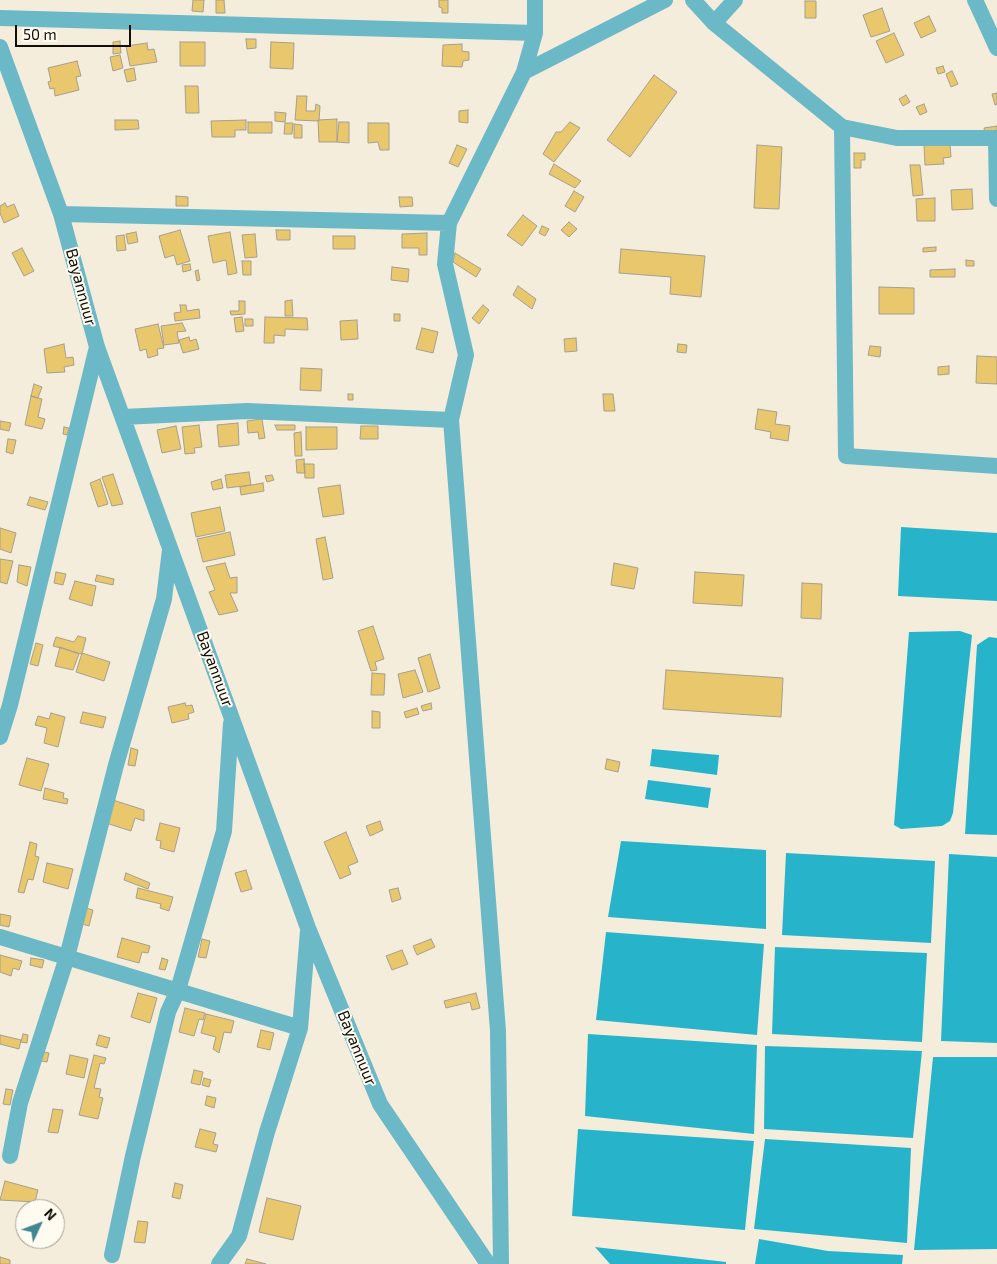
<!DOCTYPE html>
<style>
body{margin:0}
#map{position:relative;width:997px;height:1264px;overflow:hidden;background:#f4eddc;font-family:"Exo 2",sans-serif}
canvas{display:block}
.north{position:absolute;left:15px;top:1199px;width:50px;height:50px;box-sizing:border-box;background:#fffbf0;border:1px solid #a09c94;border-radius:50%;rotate:47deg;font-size:14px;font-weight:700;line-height:20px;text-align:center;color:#110e09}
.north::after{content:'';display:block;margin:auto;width:18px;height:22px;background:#418693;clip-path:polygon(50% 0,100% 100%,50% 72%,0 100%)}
.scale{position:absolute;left:15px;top:25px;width:116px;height:22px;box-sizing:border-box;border:2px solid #110e09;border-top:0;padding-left:6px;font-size:15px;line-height:18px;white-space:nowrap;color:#110e09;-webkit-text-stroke:4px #fffbf0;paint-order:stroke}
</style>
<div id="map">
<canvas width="997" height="1264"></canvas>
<div class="north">N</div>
<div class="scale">50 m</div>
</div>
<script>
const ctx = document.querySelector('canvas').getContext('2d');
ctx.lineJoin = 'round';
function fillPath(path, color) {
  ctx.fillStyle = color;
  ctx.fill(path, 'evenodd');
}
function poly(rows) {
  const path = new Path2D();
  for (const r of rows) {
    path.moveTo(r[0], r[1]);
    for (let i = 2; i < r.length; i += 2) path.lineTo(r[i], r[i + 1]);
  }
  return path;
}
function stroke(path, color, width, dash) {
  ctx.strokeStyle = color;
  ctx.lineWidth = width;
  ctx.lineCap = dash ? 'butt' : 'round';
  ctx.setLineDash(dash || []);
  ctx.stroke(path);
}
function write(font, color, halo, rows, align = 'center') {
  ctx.font = font + ' "Exo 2",sans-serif';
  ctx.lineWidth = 4;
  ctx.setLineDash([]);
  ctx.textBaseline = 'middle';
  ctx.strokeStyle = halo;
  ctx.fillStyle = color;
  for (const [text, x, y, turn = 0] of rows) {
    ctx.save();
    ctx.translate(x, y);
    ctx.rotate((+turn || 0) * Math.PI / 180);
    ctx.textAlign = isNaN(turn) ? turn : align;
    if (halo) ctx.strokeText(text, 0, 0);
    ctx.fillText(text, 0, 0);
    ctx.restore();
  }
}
fillPath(poly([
 [901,527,997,533,997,601,898,596],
 [960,631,972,635,953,813,950,821,942,826,901,829,894,825,909,632],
 [989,637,997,638,997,835,965,834,977,645],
 [652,749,719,755,717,775,650,766],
 [648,780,711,788,708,808,645,799],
 [621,841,766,850,766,929,608,917],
 [786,853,935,861,931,943,782,935],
 [949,854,997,857,997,1043,941,1041],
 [606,932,764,944,757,1035,596,1020],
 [775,947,927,953,922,1042,772,1034],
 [588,1034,757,1045,754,1134,585,1116],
 [765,1046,922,1051,913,1138,764,1129],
 [933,1057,997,1057,997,1249,914,1250],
 [578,1129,754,1141,745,1230,572,1216],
 [765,1139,911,1148,907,1243,754,1229],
 [759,1239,828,1251,903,1255,902,1264,755,1264],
 [595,1247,726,1262,726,1264,610,1264]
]), '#27b4ca');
const building = poly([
 [193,0,204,0,203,12,192,11,193,0],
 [216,0,224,0,225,13,216,13,216,0],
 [439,0,448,0,448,13,442,13,442,8,439,7,439,0],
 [805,1,816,1,816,18,805,18,805,1],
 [882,8,890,31,871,37,863,15,882,8],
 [929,16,936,31,921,38,914,23,929,16],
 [894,33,904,55,886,63,876,41,894,33],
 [246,39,256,39,256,48,247,49,246,39],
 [120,41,121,53,113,54,113,42,120,41],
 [180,42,205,42,205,66,180,66,180,42],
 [271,42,294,43,293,69,270,68,271,42],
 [147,43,148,50,154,49,157,62,130,66,126,46,147,43],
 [462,44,462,51,469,52,469,60,463,61,462,67,442,66,443,45,462,44],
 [120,55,123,68,113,71,110,57,120,55],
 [77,61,81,76,76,77,79,90,55,96,54,88,50,89,48,82,51,81,48,68,77,61],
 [943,66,945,72,938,74,936,68,943,66],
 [134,68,136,80,127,82,124,70,134,68],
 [952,71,958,84,951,87,946,74,952,71],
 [654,75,677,92,630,157,607,140,654,75],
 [185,86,198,86,199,113,186,113,185,86],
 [997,93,997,104,995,105,992,94,997,93],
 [906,95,910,102,903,106,899,99,906,95],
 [297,96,307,96,306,111,315,111,316,104,320,106,319,121,295,120,297,96],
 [924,104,927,112,920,115,916,107,924,104],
 [468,110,468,123,459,122,459,111,468,110],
 [275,112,286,113,285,122,275,121,275,112],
 [337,119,337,142,319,142,318,120,337,119],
 [115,120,138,120,139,129,115,130,115,120],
 [246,120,246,130,235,130,235,137,212,137,211,121,246,120],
 [248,122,272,122,272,133,248,133,248,122],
 [339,122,349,122,349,143,337,142,339,122],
 [570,122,580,128,554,162,543,154,556,132,561,132,570,122],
 [285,123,293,123,292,134,284,134,285,123],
 [368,123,389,123,389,150,380,150,378,142,368,143,368,123],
 [294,124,302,125,302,138,294,138,294,124],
 [997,126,997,132,985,134,984,128,997,126],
 [950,144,951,157,943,158,944,164,925,165,924,145,950,144],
 [457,145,467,149,458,167,449,163,457,145],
 [757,145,782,147,779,209,754,208,757,145],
 [854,153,865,153,865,160,861,160,861,168,854,168,854,153],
 [554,164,581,181,575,188,549,174,554,164],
 [910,165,920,165,923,195,913,196,910,165],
 [972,189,973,209,952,210,951,190,972,189],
 [574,191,584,197,575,212,565,206,574,191],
 [176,196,188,197,188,206,176,206,176,196],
 [399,197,412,197,413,206,400,207,399,197],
 [935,198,935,221,917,221,916,199,935,198],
 [5,203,7,207,14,204,19,216,4,223,0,213,0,206,5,203],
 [523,215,537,226,522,246,507,235,523,215],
 [569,222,577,229,569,237,561,230,569,222],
 [542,226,549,229,545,236,539,233,542,226],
 [180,230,190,261,177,265,174,255,165,258,159,236,180,230],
 [276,230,290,230,290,240,277,240,276,230],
 [136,232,138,242,128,244,126,234,136,232],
 [230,232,237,273,228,275,226,260,213,263,208,236,230,232],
 [427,233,427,255,419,255,419,248,402,248,402,234,427,233],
 [255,234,257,257,245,258,242,235,255,234],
 [124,235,126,250,117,251,116,236,124,235],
 [333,236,355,236,355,249,333,249,333,236],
 [936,247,936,251,923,252,923,248,936,247],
 [22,248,34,271,24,276,12,253,22,248],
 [621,249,705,256,701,297,670,294,671,277,619,273,621,249],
 [455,253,481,269,476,277,453,262,455,253],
 [966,260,974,261,974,266,966,266,966,260],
 [242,261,251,261,251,275,243,275,242,261],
 [190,264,191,270,183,272,182,265,190,264],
 [392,267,409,269,408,282,391,280,392,267],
 [955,269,955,277,930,277,930,270,955,269],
 [198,270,200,280,197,281,195,271,198,270],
 [518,286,536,299,532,309,513,295,518,286],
 [879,287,914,288,914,314,879,314,879,287],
 [292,300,293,316,285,316,285,301,292,300],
 [239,301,245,301,245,314,231,315,230,311,239,311,239,301],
 [180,305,186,305,187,311,199,309,200,318,175,321,174,313,181,312,180,305],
 [483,305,489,310,479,324,472,318,483,305],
 [394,314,400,314,400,321,394,321,394,314],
 [242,317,244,331,236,332,234,318,242,317],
 [265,317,307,318,308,330,285,329,285,336,274,335,274,343,264,343,265,317],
 [245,319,253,319,253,326,245,326,245,319],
 [357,320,358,339,341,340,340,321,357,320],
 [182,323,186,331,177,332,179,343,164,345,161,326,182,323],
 [158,324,164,348,157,349,158,355,148,358,146,349,140,351,135,329,158,324],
 [422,328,438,332,433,353,416,349,422,328],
 [189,337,190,341,196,339,199,349,183,353,179,340,189,337],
 [576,338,577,351,565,352,564,339,576,338],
 [64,344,66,358,73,357,74,365,64,367,65,372,47,373,44,349,64,344],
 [678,344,687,345,686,353,677,352,678,344],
 [870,346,881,347,880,357,868,355,870,346],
 [977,356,997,357,997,384,976,383,977,356],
 [949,366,949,374,938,375,938,367,949,366],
 [301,368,322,369,321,391,300,390,301,368],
 [34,384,42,387,38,398,31,396,34,384],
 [348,394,353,394,353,400,348,400,348,394],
 [603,394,613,394,615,411,604,411,603,394],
 [31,396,42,399,38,417,45,419,42,429,25,425,31,396],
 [758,409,777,412,775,424,790,426,788,441,770,438,771,432,755,429,758,409],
 [262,419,265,438,259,439,258,432,248,433,247,421,262,419],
 [0,421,11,423,9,431,0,429,0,421],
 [238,423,239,445,219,447,217,425,238,423],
 [199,425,202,447,194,448,195,453,185,454,182,427,199,425],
 [275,425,295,425,295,430,277,430,275,425],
 [176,426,181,449,162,453,157,430,176,426],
 [361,426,378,426,378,439,360,439,361,426],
 [64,427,69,428,67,435,63,434,64,427],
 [306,427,337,427,337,449,306,450,306,427],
 [301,432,302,456,295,456,294,433,301,432],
 [8,439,16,440,13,454,6,452,8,439],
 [304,459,305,473,297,473,296,460,304,459],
 [304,464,314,464,314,478,305,478,304,464],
 [249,472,251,485,227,488,225,475,249,472],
 [113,474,123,504,112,506,102,477,113,474],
 [272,475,274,480,267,482,265,476,272,475],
 [100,479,108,504,98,507,90,483,100,479],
 [221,479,223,488,213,490,211,482,221,479],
 [263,483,264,491,241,495,240,487,263,483],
 [340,485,344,514,323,517,318,488,340,485],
 [30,497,48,502,45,510,27,505,30,497],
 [220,507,225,531,196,537,191,513,220,507],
 [0,528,16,533,11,553,0,549,0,528],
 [230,532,235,555,203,562,197,539,230,532],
 [325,537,333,578,323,580,316,539,325,537],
 [0,559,13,561,7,584,0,582,0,559],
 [225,563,230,578,237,577,237,593,230,593,238,611,219,615,209,592,215,590,206,567,225,563],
 [614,563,638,568,634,589,611,585,614,563],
 [19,565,31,567,27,586,17,582,19,565],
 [56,572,66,574,63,585,54,583,56,572],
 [695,572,744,575,742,606,693,603,695,572],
 [97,575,114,579,113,585,95,581,97,575],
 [75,581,96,586,92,606,69,599,75,581],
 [802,583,822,584,821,619,801,618,802,583],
 [373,626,384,659,375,662,377,670,371,671,358,631,373,626],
 [78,636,86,638,82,654,53,646,56,637,74,642,78,636],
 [36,643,43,645,38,666,30,664,36,643],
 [60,647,79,654,73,670,55,666,60,647],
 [82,653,110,662,104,681,76,672,82,653],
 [430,654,440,688,428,692,418,658,430,654],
 [415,670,423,692,403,698,398,674,415,670],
 [666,670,783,678,781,717,663,709,666,670],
 [372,673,385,674,384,695,371,695,372,673],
 [185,703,186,706,192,705,194,712,188,714,189,719,172,723,168,707,185,703],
 [431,703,432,709,423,711,421,706,431,703],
 [417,708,419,714,406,718,404,712,417,708],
 [372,711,380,712,380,728,372,728,372,711],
 [83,712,106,717,103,728,80,723,83,712],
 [51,713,65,717,58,747,44,743,47,728,35,725,38,716,49,719,51,713],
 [131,748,138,750,135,766,128,765,131,748],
 [27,758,49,764,41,791,19,785,27,758],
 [607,759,620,762,618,772,605,769,607,759],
 [45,788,64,793,63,798,68,799,67,804,43,799,45,788],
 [113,800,144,810,144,821,135,818,131,831,106,823,113,800],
 [380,821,383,830,370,836,366,826,380,821],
 [160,823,180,828,174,852,160,848,161,841,156,840,160,823],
 [346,832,358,862,348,866,351,874,340,879,324,842,346,832],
 [30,842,37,844,35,856,39,857,33,880,28,879,24,893,18,892,30,842],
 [47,863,73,869,68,889,43,882,47,863],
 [246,870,252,889,241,892,235,873,246,870],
 [126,873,150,883,148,889,124,880,126,873],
 [138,888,173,897,169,911,160,908,161,904,136,898,138,888],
 [398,888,401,899,392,902,389,890,398,888],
 [86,908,93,910,89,926,82,924,86,908],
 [0,914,11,916,9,927,0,925,0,914],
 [122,938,150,946,148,953,142,952,139,963,117,957,122,938],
 [202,939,210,941,206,958,198,957,202,939],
 [431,939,435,947,417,955,413,946,431,939],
 [402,950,408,964,392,970,386,956,402,950],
 [0,955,22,961,19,970,13,968,11,976,0,972,0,955],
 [31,958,44,960,42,968,30,965,31,958],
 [162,958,168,960,165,970,159,969,162,958],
 [138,993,157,998,150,1023,131,1017,138,993],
 [476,993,480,1008,472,1010,470,1002,446,1008,444,1001,476,993],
 [185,1008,205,1013,203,1020,199,1019,194,1036,179,1032,185,1008],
 [206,1014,234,1021,231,1033,224,1032,219,1053,213,1049,216,1037,201,1033,206,1014],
 [261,1030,274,1033,270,1050,257,1047,261,1030],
 [23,1034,28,1035,27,1043,21,1042,23,1034],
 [0,1035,21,1040,19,1049,0,1044,0,1035],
 [99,1035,110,1038,107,1048,96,1045,99,1035],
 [43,1052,49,1053,47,1062,41,1061,43,1052],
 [70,1055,88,1059,84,1078,66,1074,70,1055],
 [94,1055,106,1058,104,1064,100,1063,94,1088,101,1089,99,1097,103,1098,98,1119,79,1115,94,1055],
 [194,1070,203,1072,200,1085,191,1083,194,1070],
 [204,1078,211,1080,209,1087,202,1085,204,1078],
 [6,1089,13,1090,10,1105,3,1104,6,1089],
 [207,1096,216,1098,214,1108,205,1105,207,1096],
 [53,1109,63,1110,58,1133,48,1132,53,1109],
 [200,1129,216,1133,213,1144,218,1145,216,1152,195,1147,200,1129],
 [5,1181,38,1190,35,1202,0,1200,5,1181],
 [175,1183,183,1185,180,1199,172,1197,175,1183],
 [267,1198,301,1206,293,1240,259,1232,267,1198],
 [138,1221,148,1222,145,1243,134,1242,138,1221],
 [0,1257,10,1260,10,1264,0,1264,0,1257],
 [247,1259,266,1264,245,1264,247,1259]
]);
fillPath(building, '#e8c76d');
stroke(building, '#a59f8e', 1);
stroke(poly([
 [693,0,714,23,842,127,846,456,997,466],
 [975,0,997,48],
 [0,18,535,33],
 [714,23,735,0],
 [0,47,61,214,97,347,308,928,380,1104,488,1264],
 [524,72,665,0],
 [842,127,897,138,997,138],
 [996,138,997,199],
 [61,214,449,223],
 [123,417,247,411,451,420],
 [0,737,10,705,97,347],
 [0,937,300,1028,308,931],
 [10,1156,20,1103,67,957,116,765,164,599,170,550],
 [112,1255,133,1156,168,1012,178,990,224,831,231,723],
 [219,1264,239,1236,267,1132,300,1028],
 [501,1264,498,1031,451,420,466,355,445,264,449,223,524,72,535,33,535,0]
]), '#6bb8c7', 16);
write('16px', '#110e09', '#fffbf0', [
 ["Bayannuur",81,287,75],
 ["Bayannuur",215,669,70],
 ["Bayannuur",357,1048,68]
]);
</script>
